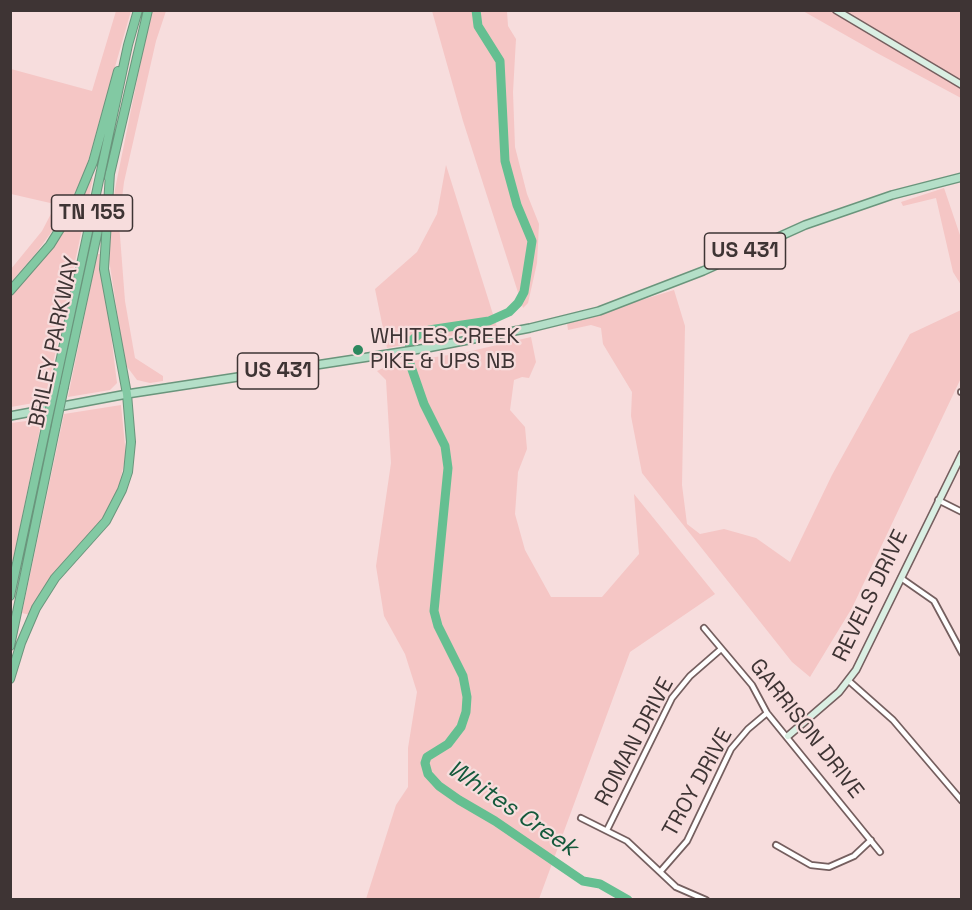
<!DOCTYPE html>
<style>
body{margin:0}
#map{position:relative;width:972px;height:910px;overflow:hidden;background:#f7dddd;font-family:"Space Grotesk",sans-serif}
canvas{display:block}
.frame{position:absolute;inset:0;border:12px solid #3e3434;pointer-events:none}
</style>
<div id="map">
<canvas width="972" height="910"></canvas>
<div class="frame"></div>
</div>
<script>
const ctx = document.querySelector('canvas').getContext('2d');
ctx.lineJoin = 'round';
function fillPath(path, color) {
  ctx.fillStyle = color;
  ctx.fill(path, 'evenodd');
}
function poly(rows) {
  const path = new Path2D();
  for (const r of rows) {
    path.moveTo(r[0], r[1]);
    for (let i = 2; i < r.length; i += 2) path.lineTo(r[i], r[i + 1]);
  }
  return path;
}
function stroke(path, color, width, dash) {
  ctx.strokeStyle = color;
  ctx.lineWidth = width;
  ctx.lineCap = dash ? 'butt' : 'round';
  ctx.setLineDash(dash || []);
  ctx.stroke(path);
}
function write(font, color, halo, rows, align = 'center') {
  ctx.font = font + ' "Space Grotesk",sans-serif';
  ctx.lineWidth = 4.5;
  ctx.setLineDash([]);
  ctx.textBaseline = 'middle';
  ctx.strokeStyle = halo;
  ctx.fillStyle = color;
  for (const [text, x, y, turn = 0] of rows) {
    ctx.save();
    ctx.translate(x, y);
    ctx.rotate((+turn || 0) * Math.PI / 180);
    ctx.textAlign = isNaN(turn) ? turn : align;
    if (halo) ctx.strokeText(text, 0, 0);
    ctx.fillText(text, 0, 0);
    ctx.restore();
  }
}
fillPath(poly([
 [116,11,131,11,86,168,66,212,37,252,11,282,11,269,42,231,54,208,59,205,11,194,11,69,92,91],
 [151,11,166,11,156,41,124,182,119,223,125,301,135,358,163,376,163,381,150,383,137,380,125,364,108,253,115,189],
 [432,11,507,11,508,26,516,39,513,92,515,147,527,194,539,224,537,263,528,303,523,308,463,121],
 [803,11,961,11,961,98,877,53],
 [446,165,497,327,387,348,375,289,417,252,437,214],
 [90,176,93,178,45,401,11,407,10,295,62,234,76,209],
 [944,188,961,238,961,285,953,272,936,198,903,206,901,202],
 [97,254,101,254,117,383,110,390,68,397],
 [674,290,685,326,682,485,687,524,700,534,724,529,756,538,790,562,832,475,910,334,961,310,961,378,852,608,810,677,792,662,642,473,631,416,632,392,603,344,601,328,591,325,568,330,567,323],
 [531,337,536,362,529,378,522,377,514,380,510,410,525,427,527,449,518,472,515,514,525,550,551,597,602,597,639,554,634,494,715,594,630,652,539,899,366,899,396,805,408,787,408,748,417,692,405,654,384,616,376,566,391,463,386,380,377,371,392,364,467,352],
 [121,405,126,455,117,494,104,517,30,615,22,613,64,414],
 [42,419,13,561,11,561,11,423]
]), '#f5c6c5');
stroke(poly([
 [476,10,478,26,500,61,505,161,517,205,532,241,524,292,518,303,509,312,489,321,429,330,418,335,410,342,408,358,424,404,445,446,448,468,434,611,438,626,463,676,467,697,466,712,461,727,448,744,427,757,425,763,428,774,439,786,459,800,495,821,583,881,600,884,628,900]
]), '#65bf91', 9);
const street = poly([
 [961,392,962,392],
 [938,500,962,512],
 [901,578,934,601,962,653],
 [704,628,752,685,767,713,880,852],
 [849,681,893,720,962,801],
 [581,818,627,841,676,887,706,900],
 [607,830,672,698,690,676,721,649],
 [776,845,811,865,829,867,854,856,871,840],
 [660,872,687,841,731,749,748,729,767,713]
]);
const secondary = poly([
 [836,10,962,85],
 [788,736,839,692,856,670,962,454]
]);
const primary = poly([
 [10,416,127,394,427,348,530,328,599,311,703,271,805,225,892,195,962,177]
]);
const highway = poly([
 [109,178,148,10],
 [10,291,50,245,76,203,93,162,118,71],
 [56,381,128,45,138,10],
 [64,387,104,202],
 [10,596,46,427],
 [10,646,56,425],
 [10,679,21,643,36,608,55,578,106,521,122,490,128,472,131,442,127,394,104,269,110,173]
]);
stroke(street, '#755f5f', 8);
stroke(secondary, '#755f5f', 9);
stroke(primary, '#6a957c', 10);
stroke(highway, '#6a957c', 10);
stroke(street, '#fff', 4.5);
stroke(secondary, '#daefe3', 6);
stroke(primary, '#b4dfc8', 7);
stroke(highway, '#82c9a3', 8);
const highwayBridge = poly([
 [56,425,64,387],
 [46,427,56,381]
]);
stroke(highwayBridge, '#6a957c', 10, []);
stroke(highwayBridge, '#82c9a3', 8);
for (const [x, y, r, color] of [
 [358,350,6,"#2c885e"]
]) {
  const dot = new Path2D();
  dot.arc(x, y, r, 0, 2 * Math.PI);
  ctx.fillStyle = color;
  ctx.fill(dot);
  stroke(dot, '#f7dddd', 2);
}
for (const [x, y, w] of [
 [92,213,81],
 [745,251,81],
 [278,371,81]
]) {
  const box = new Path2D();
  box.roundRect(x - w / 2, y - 18, w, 36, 4.5);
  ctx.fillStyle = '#f7dddd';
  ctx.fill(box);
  stroke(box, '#3e3434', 1.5);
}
write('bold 21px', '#3e3434', null, [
 ["TN 155",92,213],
 ["US 431",745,251],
 ["US 431",278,371]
]);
write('22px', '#3e3434', '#f7dddd', [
 ["WHITES CREEK",370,337],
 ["PIKE & UPS NB",370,362]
], 'left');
write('22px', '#3e3434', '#f7dddd', [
 ["BRILEY PARKWAY",55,342,-78],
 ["REVELS DRIVE",871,596,-64],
 ["GARRISON DRIVE",806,729,52],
 ["ROMAN DRIVE",635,742,-62],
 ["TROY DRIVE",698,783,-61]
]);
write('italic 24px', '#14593b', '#f7dddd', [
 ["Whites Creek",512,809,34]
]);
</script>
